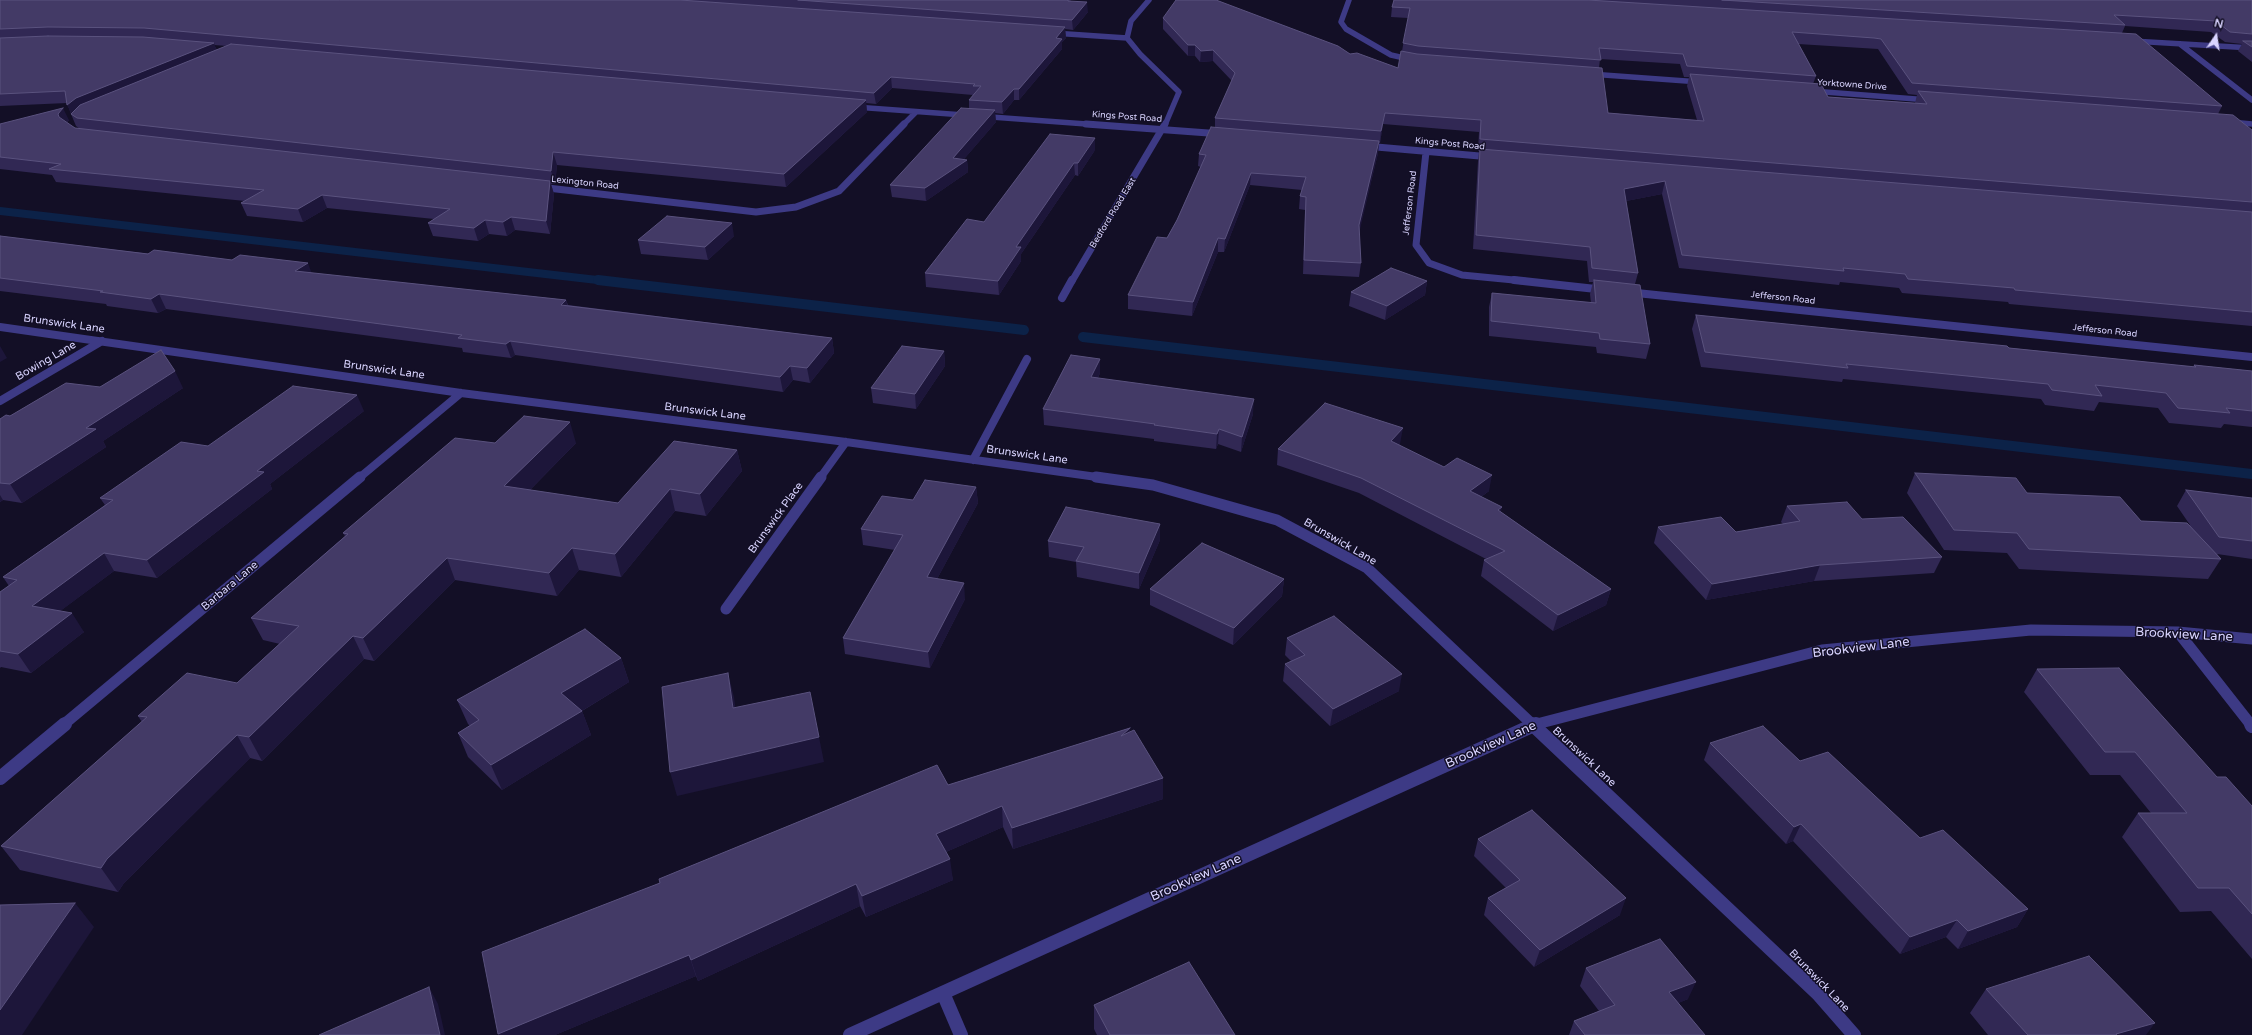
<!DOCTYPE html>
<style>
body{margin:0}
#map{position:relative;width:2252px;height:1035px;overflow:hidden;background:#130f26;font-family:"Varela Round",sans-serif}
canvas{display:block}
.north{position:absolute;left:2196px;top:16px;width:40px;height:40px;-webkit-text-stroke:3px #130f26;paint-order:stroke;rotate:13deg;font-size:11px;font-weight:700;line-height:16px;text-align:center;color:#d9d4ff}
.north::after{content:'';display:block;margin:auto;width:14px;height:18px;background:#d9d4ff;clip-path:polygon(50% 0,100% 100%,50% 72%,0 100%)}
</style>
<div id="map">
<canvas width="2252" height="1035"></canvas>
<div class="north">N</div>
</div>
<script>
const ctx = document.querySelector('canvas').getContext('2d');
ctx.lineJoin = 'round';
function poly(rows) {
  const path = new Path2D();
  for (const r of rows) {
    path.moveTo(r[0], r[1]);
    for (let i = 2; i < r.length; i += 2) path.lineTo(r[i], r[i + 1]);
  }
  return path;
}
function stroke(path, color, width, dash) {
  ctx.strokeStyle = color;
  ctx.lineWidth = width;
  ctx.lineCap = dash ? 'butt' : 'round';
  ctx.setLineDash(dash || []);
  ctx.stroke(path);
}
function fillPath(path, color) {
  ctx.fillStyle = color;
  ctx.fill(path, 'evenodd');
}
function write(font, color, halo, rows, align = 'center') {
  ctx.font = font + ' "Varela Round",sans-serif';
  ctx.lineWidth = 3;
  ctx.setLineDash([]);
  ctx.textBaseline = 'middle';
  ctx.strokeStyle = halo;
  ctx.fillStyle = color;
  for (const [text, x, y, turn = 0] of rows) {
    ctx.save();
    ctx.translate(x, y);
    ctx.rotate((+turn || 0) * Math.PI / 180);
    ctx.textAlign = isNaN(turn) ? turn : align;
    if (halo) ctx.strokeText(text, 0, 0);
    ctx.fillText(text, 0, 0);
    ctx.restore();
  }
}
stroke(poly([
 [0,211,606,281]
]), '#0c2248', 8);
stroke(poly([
 [598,280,1024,330],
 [1083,337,2252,474]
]), '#0c2248', 10);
stroke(poly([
 [1149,0,1131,21,1127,38,1140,54,1179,92,1165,125],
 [1349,0,1341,22,1346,29,1391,55,1413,60],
 [1053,33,1127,38],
 [2132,41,2252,48],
 [2180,44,2252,100],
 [1590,74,1700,82],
 [1812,91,1929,100],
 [855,107,1100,125],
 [2231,122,2252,124],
 [903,125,916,112]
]), '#3d3a85', 5.5);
stroke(poly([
 [1086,124,1222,134],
 [1365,146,1491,157],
 [1426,152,1416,245,1429,263,1462,275,1524,281],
 [539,187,756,212,796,207,839,191,904,124],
 [1072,281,1165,124]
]), '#3d3a85', 7);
stroke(poly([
 [1514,280,1605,290],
 [1627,292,2252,357],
 [1062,298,1072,280],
 [0,327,461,393,846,442,1104,478],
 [0,401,102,341],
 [973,460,1027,359],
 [359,478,461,393],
 [820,478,846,442]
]), '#3d3a85', 8);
stroke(poly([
 [1096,477,1153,485,1277,520,1367,568,1533,725],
 [726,609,821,477],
 [2178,632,2251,725],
 [63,725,360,477],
 [1533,725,1822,650,2031,630,2178,632,2252,639]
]), '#3d3a85', 11);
stroke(poly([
 [1532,724,1818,994,1854,1035],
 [2251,724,2252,726],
 [0,778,65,724],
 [943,993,961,1035],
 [850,1035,1536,724]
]), '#3d3a85', 14);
fillPath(poly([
 [0,0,1070,0,1071,1,1088,12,1073,30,1065,29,1066,38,1062,42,1062,49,1019,100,1014,100,1003,114,995,113,996,122,964,159,967,160,968,172,926,201,892,197,890,185,969,108,969,100,973,95,892,88,876,104,866,103,867,112,786,187,557,165,555,184,551,184,554,194,550,234,515,230,507,236,489,234,478,241,433,236,428,223,434,219,327,208,303,222,247,216,241,203,245,201,56,182,52,175,0,169,0,124,69,120,67,123,75,128,80,129,76,126,71,114,67,103,0,106],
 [214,45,228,46,217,50],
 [1394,0,2252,0,2252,62,2238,51,2242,44,2225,42,2211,32,2125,26,2122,33,2222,106,2218,114,2252,130,2252,326,2009,304,2008,302,1902,293,1899,288,1840,282,1839,285,1679,268,1662,194,1626,201,1638,273,1635,284,1650,344,1646,359,1597,353,1596,347,1489,336,1489,307,1492,293,1591,303,1590,294,1593,282,1589,282,1587,261,1473,249,1478,161,1479,151,1478,151,1479,132,1383,124,1380,143,1379,143,1378,153,1359,231,1361,263,1359,277,1303,274,1305,210,1299,209,1300,196,1302,190,1250,185,1224,252,1218,252,1192,316,1128,309,1128,295,1167,238,1177,220,1201,167,1198,166,1199,154,1215,127,1215,118,1232,81,1213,61,1200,62,1195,56,1188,56,1163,29,1163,18,1350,54,1398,68,1402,51,1408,18,1391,17,1392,7],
 [1798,44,1878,49,1908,94,1917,95,1915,103,1828,97,1813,84,1816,76],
 [1600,59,1680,64,1684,77,1689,77,1687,86,1697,120,1608,113,1599,68],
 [1095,150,1078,176,1075,175,1021,254,1021,261,999,295,926,287,925,273,984,222],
 [0,236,311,273,566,300,568,305,832,338,834,353,810,383,793,380,783,392,515,355,511,358,463,352,462,348,166,309,158,313,107,306,106,304,0,291],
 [734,236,708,260,641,254,638,240],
 [1427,281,1425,295,1385,320,1349,306,1351,292],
 [1696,315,2193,367,2194,365,2252,371,2252,427,2224,424,2221,428,2169,423,2158,408,2099,402,2094,411,2045,405,2041,399,1843,379,1842,382,1701,367,1692,329],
 [944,351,945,366,916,409,873,403,871,388],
 [1100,359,1100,373,1098,378,1253,414,1241,452,1218,444,1216,449,1154,441,1154,439,1044,425,1043,409],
 [100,387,183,388,103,441,106,447,22,503,3,500,0,502,0,419],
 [364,411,270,484,272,489,157,578,114,571,60,611,84,632,31,673,1,667,0,668,0,592,9,586,3,577,105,505,100,498,208,446],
 [495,443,576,443,530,490,618,503,737,450,742,471,706,516,675,511,621,577,579,570,557,596,455,580,374,661,364,659,262,761,250,758,124,883,118,892,20,870,1,846,142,722,138,716,237,683,280,644,263,640,251,618,345,536,343,533],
 [1400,444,1399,445,1489,491,1481,497,1501,512,1611,589,1606,605,1553,631,1481,576,1484,560,1486,559,1359,493,1277,465,1278,449],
 [1915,473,2027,493,2141,521,2190,525,2177,506,2186,490,2252,498,2252,559,2217,554,2221,559,2208,579,2019,569,2007,553,1944,550,1907,493],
 [976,487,978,503,937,579,965,599,930,668,845,654,843,638,895,550,863,545,861,529,913,500],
 [1787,506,1862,519,1942,557,1934,573,1814,581,1706,600,1654,543,1658,527,1736,532,1783,524,1781,522],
 [1160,524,1160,540,1139,589,1077,577,1076,562,1049,557,1048,541],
 [1284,579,1282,596,1233,645,1150,605,1150,589],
 [1287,638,1399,691,1330,726,1283,681,1285,664,1291,661,1285,655],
 [621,658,629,682,582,711,591,735,502,790,468,757,458,733,470,726,468,724,457,700],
 [2037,669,2217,777,2252,806,2252,959,2211,911,2180,912,2122,837,2138,813,2151,813,2120,775,2090,775,2024,692],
 [1130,728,1130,732,1163,799,1013,849,1003,827,946,852,953,880,866,917,860,906,698,981,696,976,555,1035,498,1035,660,883,948,785],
 [1710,743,1800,761,1920,838,2028,909,2017,927,1958,949,1946,937,1900,954,1793,841,1786,844,1704,760],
 [1478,839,1620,915,1534,967,1484,915,1488,898,1506,888,1474,856],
 [1586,968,1688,999,1678,1003,1705,1035,1569,1035,1574,1021,1599,1011,1580,986],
 [1986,989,2146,1035,1988,1035,1970,1013],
 [1094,1005,1235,1035,1097,1035,1094,1029]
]), '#312854');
fillPath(poly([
 [1087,2,1088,12,1073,30,1072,20],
 [1065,27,1066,38,1062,42,1062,49,1019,100,1019,89,1056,38],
 [214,43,218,54,72,115,67,105,76,98],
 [1188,45,1195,45,1195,56,1188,56],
 [1213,50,1213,61,1200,62,1201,51],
 [891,77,892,88,876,104,874,93],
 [1014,89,1014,100,1003,114,1002,102],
 [866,100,867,112,786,187,784,174],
 [63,108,69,120,64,126,59,117,58,114],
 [995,110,996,122,959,165,967,160,968,172,926,201,925,188,953,158],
 [1385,113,1383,124,1380,143,1381,131],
 [1095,138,1095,150,1078,176,1078,163],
 [1379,141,1378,153,1358,238,1359,225],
 [553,152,557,165,555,184,551,171],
 [1074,163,1075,175,1021,254,1021,261,999,295,998,281,1016,247],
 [1251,173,1250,185,1224,252,1225,239],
 [550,181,554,194,550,234,546,221],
 [1665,181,1662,194,1621,202,1624,189],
 [322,195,327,208,303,222,298,209],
 [511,217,515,230,507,236,503,222],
 [485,220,489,234,478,241,474,228],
 [732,223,734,236,708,260,705,247],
 [1218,238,1218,252,1192,316,1193,302],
 [308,263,313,277,295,271],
 [1427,281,1425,295,1385,320,1387,306],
 [159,294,166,309,158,313,151,299],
 [566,300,570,315,561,305],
 [832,338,834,353,810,383,807,368],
 [510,341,515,355,511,358,506,344],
 [0,346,7,358,0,362],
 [944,351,945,366,916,409,915,394],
 [1100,359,1100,373,1091,392,1091,377],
 [790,366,793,380,783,392,780,377],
 [175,371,183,388,103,441,106,447,22,503,10,484,86,428],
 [357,395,364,411,270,484,272,489,157,578,147,560,257,471],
 [1254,399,1253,414,1241,452,1242,437],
 [570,422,576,443,512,508,504,486],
 [1403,428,1400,444,1389,457,1391,441],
 [1219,429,1218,444,1216,449,1217,434],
 [737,450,742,471,706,516,700,494],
 [1492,475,1489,491,1467,507,1470,491],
 [976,487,978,503,929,594,927,577],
 [670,489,675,511,621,577,615,554],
 [0,495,3,500,0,502],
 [1502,507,1499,523,1498,510],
 [1160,524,1160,540,1139,589,1139,573],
 [572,548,579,570,557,596,549,573],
 [104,553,114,571,43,624,32,606],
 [447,558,455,580,374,661,363,638],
 [1820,565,1814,581,1706,600,1712,584],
 [1284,579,1282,596,1233,645,1234,628],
 [964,583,965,599,930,668,928,652],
 [1611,589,1606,605,1553,631,1558,615],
 [72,613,84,632,31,673,18,654],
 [353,636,364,659,262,761,249,737],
 [621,658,629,682,570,718,561,693],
 [728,673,734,697,739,733,733,708],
 [1402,674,1399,691,1330,726,1333,709],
 [582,711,591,735,502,790,491,765],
 [1130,728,1130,748,1121,736],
 [237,735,250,758,124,883,118,892,101,868,107,859],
 [819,737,824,762,677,796,670,772],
 [1163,778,1163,799,1013,849,1012,828],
 [1002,806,1003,827,939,855,936,834],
 [1801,824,1793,841,1786,844,1794,827],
 [950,859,953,880,866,917,862,896],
 [856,884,860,906,698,981,691,960],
 [1626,898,1620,915,1534,967,1540,950],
 [75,903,94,927,22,1035,0,1035,0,1010],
 [2028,909,2017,927,1958,949,1968,931],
 [1957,920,1946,937,1900,954,1910,937],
 [689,955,696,976,555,1035,498,1035,498,1034],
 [1696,982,1688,999,1662,1010,1669,992],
 [429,987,438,1004,445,1035,440,1035],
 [2155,1023,2146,1035,2115,1035,2116,1034]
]), '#1d163a');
const building = poly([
 [0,0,680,0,1065,27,1056,38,1062,39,1019,89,1014,89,1002,102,969,100,981,86,973,86,975,84,891,77,874,93,144,28,48,27,0,29,0,0],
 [798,0,1068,0,1068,1,1087,2,1072,20,798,0],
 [1176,0,1216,0,1338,46,1350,54,1357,53,1398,68,1401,51,1417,54,1602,68,1608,113,1704,121,1690,74,1821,84,1828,97,1927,104,1918,91,2233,115,2252,130,2252,202,1480,139,1481,120,1385,113,1381,131,1215,118,1235,73,1213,50,1201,51,1195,45,1188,45,1163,18,1176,0],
 [1394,0,1588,0,2136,34,2222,106,1912,83,1881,39,1874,38,1792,32,1816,76,1687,66,1683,54,1599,48,1601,60,1418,46,1403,43,1410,8,1392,7,1394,0],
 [1722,0,2252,0,2252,34,2230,32,2216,21,2114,15,2125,25,1722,0],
 [48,36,143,37,214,43,76,98,67,105,65,91,0,94,0,38,48,36],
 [2243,41,2252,41,2252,47,2243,41],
 [231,44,866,100,784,174,553,152,551,171,77,118,71,114,80,105,231,44],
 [63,108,58,114,59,117,75,128,550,181,546,221,511,217,503,222,485,220,474,228,428,223,450,209,322,195,298,209,241,203,264,190,49,169,61,164,0,157,0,124,63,108],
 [961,108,995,110,953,158,967,160,925,188,890,185,961,108],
 [1211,127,1379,141,1359,225,1361,263,1304,260,1306,197,1300,196,1306,177,1251,173,1225,239,1218,238,1193,302,1128,295,1157,237,1167,238,1177,220,1206,155,1199,154,1211,127],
 [1050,134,1095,138,1078,163,1074,163,1016,247,1021,247,998,281,925,273,967,219,984,222,1050,134],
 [1480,149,2252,212,2252,312,2015,290,2014,288,1908,279,1905,274,1843,268,1844,271,1682,255,1665,181,1624,189,1638,273,1592,268,1590,247,1476,235,1480,149],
 [667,216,732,223,705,247,638,240,667,216],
 [0,236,148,254,154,250,232,260,240,255,308,263,295,271,566,300,561,305,832,338,807,368,790,366,780,377,510,341,506,344,458,338,462,335,159,294,151,299,100,292,103,291,0,278,0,236],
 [1391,268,1427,281,1387,306,1351,292,1391,268],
 [1594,280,1640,285,1650,344,1600,339,1599,333,1491,321,1492,293,1596,303,1594,280],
 [1696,315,2007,346,2009,348,2196,367,2194,365,2252,371,2252,411,2226,408,2230,413,2178,408,2166,393,2095,385,2102,396,2052,390,2048,384,1846,364,1848,368,1705,352,1696,315],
 [902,346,944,351,915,394,871,388,902,346],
 [161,350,175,371,86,428,96,429,10,484,0,483,0,419,6,415,10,416,66,383,100,387,161,350],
 [1071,355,1100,359,1091,377,1254,399,1242,437,1219,429,1217,434,1154,425,1155,424,1043,409,1071,355],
 [293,386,357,395,257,471,264,472,147,560,104,553,32,606,72,613,18,654,0,651,0,592,17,580,3,577,113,500,100,498,181,442,208,446,293,386],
 [1325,403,1403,428,1391,441,1444,467,1457,458,1492,475,1470,491,1502,507,1498,510,1611,589,1558,615,1484,560,1505,551,1361,478,1278,449,1325,403],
 [524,416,570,422,504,486,618,503,674,441,737,450,700,494,670,489,615,554,572,548,549,573,447,558,363,638,353,636,249,737,237,735,107,859,101,868,1,846,147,717,138,716,187,673,237,683,299,626,251,618,348,534,343,533,455,438,495,443,524,416],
 [1915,473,2016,478,2027,493,2120,497,2141,521,2187,523,2221,559,2029,549,2017,533,1954,530,1915,473],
 [925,480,976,487,927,577,964,583,928,652,843,638,903,535,861,529,882,496,913,500,925,480],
 [2186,490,2252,498,2252,541,2219,537,2186,490],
 [1847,502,1862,519,1903,517,1942,557,1820,565,1712,584,1658,527,1721,517,1736,532,1800,521,1787,506,1847,502],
 [1066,507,1160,524,1139,573,1076,561,1084,547,1048,541,1066,507],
 [1202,543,1284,579,1234,628,1150,589,1202,543],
 [1334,616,1402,674,1333,709,1285,664,1305,655,1287,638,1334,616],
 [585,629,621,658,561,693,582,711,491,765,458,733,479,720,457,700,585,629],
 [2119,668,2217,777,2226,777,2252,806,2252,914,2229,888,2198,888,2138,813,2187,813,2135,752,2105,752,2037,669,2119,668],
 [728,673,733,708,810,692,819,737,670,772,662,687,728,673],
 [1763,726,1800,761,1828,752,1920,838,1943,830,2028,909,1968,931,1957,920,1910,937,1801,824,1794,827,1710,743,1763,726],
 [1130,728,1121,736,1134,730,1163,778,1012,828,1002,806,936,834,950,859,862,896,856,884,691,960,689,955,498,1034,482,952,660,883,659,879,937,765,948,785,1130,728],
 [1532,810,1626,898,1540,950,1488,898,1520,880,1478,839,1532,810],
 [75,903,0,1010,0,905,75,903],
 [1660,939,1696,982,1669,992,1705,1035,1585,1035,1574,1021,1615,1005,1586,968,1660,939],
 [2089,956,2155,1023,2116,1034,2117,1035,2028,1035,1986,989,2089,956],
 [1189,962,1235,1035,1110,1035,1094,1005,1189,962],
 [429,987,440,1035,319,1035,429,987]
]);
fillPath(building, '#433a66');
stroke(building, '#5a527e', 1);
write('9px', '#d9d4ff', '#130f26', [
 ["Yorktowne Drive",1852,85,4],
 ["Kings Post Road",1127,117,4],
 ["Kings Post Road",1450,144,5],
 ["Lexington Road",585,183,6],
 ["Jefferson Road",1410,203,-83],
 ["Bedford Road East",1113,213,-59],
 ["Jefferson Road",1783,298,6],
 ["Jefferson Road",2105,331,6]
]);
write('11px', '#d9d4ff', '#130f26', [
 ["Brunswick Lane",64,324,8],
 ["Bowing Lane",46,361,-30],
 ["Brunswick Lane",384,370,8],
 ["Brunswick Lane",705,412,7],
 ["Brunswick Lane",1027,455,8],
 ["Brunswick Place",776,518,-54],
 ["Brunswick Lane",1340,542,30],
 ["Barbara Lane",230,586,-40],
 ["Brunswick Lane",1584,757,43],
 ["Brunswick Lane",1819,981,46]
]);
write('13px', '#d9d4ff', '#130f26', [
 ["Brookview Lane",2184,635,3],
 ["Brookview Lane",1861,648,-7],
 ["Brookview Lane",1491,745,-24],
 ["Brookview Lane",1196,878,-24]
]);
</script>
